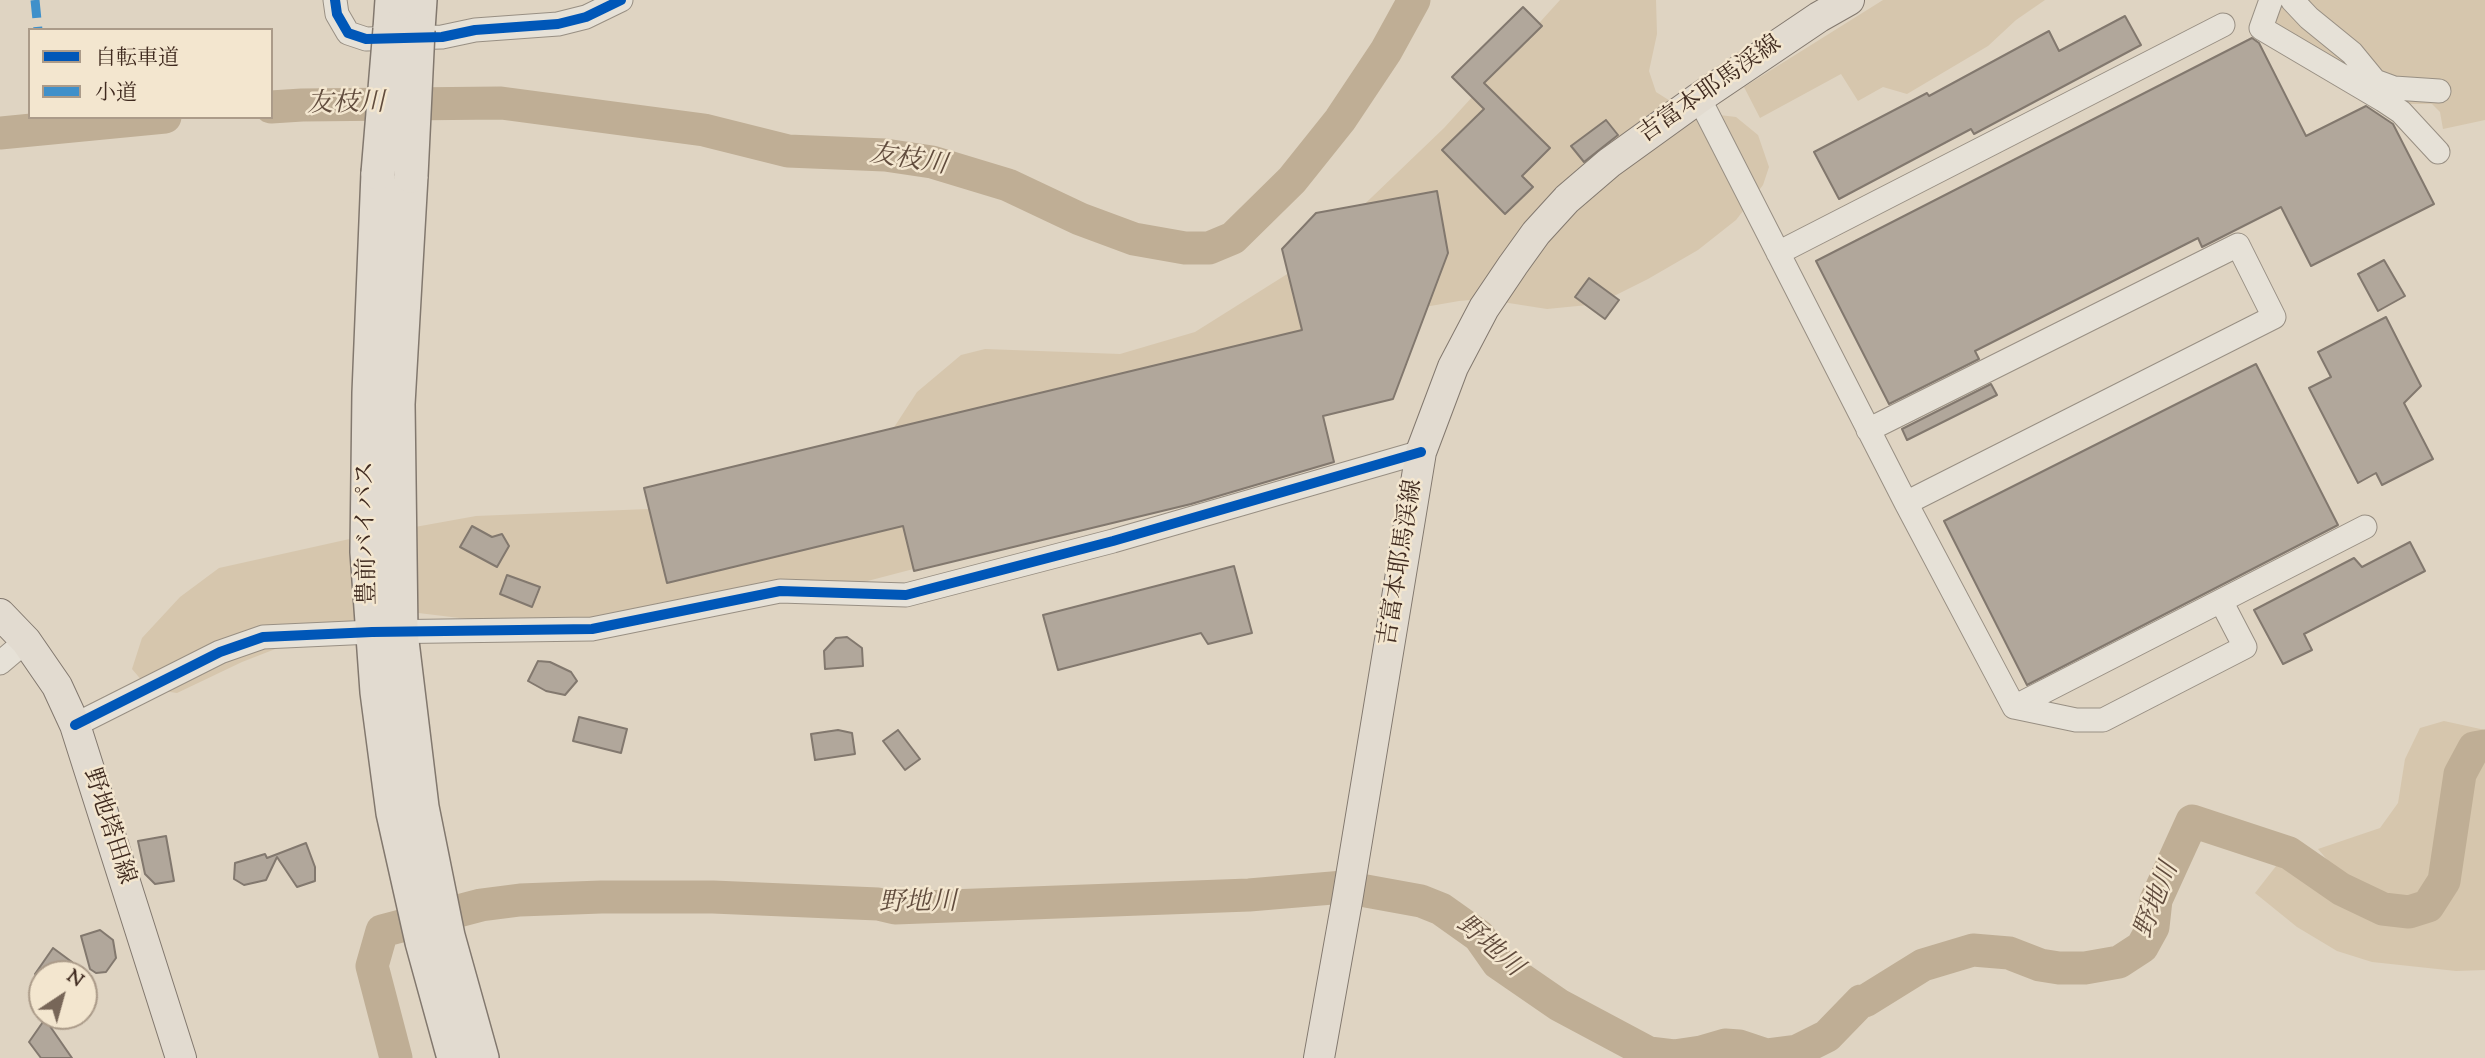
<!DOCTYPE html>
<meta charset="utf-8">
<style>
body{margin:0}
#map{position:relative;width:2485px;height:1058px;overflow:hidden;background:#dfd4c2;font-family:"Sorts Mill Goudy","Noto Serif JP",serif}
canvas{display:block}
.legend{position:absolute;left:28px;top:28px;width:245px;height:91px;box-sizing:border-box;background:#f3e6cf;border:2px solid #ab9b89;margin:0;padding:9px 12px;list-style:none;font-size:21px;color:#3f2a1f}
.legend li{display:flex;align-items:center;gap:14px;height:35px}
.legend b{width:35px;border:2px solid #ab9b89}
.north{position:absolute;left:28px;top:960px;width:70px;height:70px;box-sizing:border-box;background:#f3e6cf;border:2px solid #ab9b89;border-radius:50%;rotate:36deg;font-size:19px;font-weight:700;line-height:28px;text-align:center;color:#3f2a1f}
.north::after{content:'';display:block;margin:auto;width:24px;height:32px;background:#776658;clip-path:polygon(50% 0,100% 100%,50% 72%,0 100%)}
</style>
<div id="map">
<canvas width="2485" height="1058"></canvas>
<ul class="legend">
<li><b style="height:9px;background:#0057b8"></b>自転車道</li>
<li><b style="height:9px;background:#3f90ca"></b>小道</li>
</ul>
<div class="north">N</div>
</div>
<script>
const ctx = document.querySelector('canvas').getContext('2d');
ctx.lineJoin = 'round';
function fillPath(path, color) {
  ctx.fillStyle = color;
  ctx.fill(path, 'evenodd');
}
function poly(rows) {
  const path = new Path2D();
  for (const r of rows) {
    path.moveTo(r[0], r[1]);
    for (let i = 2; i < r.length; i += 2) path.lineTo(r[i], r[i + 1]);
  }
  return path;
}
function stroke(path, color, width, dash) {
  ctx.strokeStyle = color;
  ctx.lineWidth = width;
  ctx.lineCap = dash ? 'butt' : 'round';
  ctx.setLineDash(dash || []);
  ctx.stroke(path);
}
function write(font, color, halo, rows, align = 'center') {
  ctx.font = font + ' "Sorts Mill Goudy","Noto Serif JP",serif';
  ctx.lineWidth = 5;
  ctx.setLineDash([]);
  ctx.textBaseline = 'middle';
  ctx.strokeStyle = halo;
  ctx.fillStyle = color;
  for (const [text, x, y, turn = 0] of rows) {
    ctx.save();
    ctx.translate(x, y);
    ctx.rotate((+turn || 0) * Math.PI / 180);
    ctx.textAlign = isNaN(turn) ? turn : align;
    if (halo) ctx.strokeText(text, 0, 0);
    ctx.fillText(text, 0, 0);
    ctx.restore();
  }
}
fillPath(poly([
 [1560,0,1656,0,1657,34,1649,71,1656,92,1686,111,1736,117,1758,135,1769,167,1763,185,1736,220,1698,250,1648,279,1598,304,1547,309,1483,299,1459,301,1413,309,1013,543,856,584,775,599,525,626,394,610,342,623,242,662,177,693,149,689,132,669,142,638,180,597,219,568,354,538,476,516,673,508,891,432,917,392,961,355,985,349,1120,354,1195,332,1300,266,1444,128],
 [1883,0,2045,0,2016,20,1988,46,1907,94,1883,87,1858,101,1841,74,1760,118,1744,87],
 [2281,0,2485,0,2485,120,2443,129,2440,112,2432,104,2397,104,2271,25],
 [2444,721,2485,730,2485,970,2456,971,2372,962,2337,951,2297,927,2255,893,2280,861,2329,862,2318,849,2380,828,2398,803,2405,759,2420,728]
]), '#d6c6ad');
stroke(poly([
 [271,107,302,105,501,103,704,130,788,151,885,155,932,162,1008,185,1080,219,1134,239,1185,248,1209,248,1233,238,1292,180,1340,120,1386,51,1414,0],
 [0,133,165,117],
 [396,1058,372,966,382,931,481,905,520,900,601,897,713,897,878,904,895,908,1249,895,1344,887,1421,901,1441,909,1479,936,1498,963,1559,1005,1649,1053,1674,1056,1701,1052,1725,1045,1739,1046,1766,1055,1797,1051,1827,1036,1861,1001,1865,1001,1923,965,1973,950,2009,953,2040,965,2059,968,2085,968,2119,962,2142,947,2153,927,2156,900,2192,821,2289,853,2341,889,2383,909,2409,912,2428,906,2444,881,2460,774,2474,748,2485,746]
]), '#bfae95', 33);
const building = poly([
 [1523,7,1542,26,1484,83,1550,148,1522,176,1533,187,1505,214,1442,150,1484,109,1452,77,1523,7],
 [2125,16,2141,45,1974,134,1971,129,1839,199,1814,152,1927,93,1929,96,2049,31,2059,51,2125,16],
 [2252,38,2259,43,2306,136,2366,106,2393,124,2434,204,2311,266,2281,207,2202,247,2198,238,1975,351,1979,359,1889,404,1816,261,2252,38],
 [1606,120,1618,135,1584,162,1571,146,1606,120],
 [1437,191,1448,253,1393,399,1323,416,1334,462,1191,504,914,571,903,526,667,583,644,488,1302,330,1282,249,1316,213,1437,191],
 [2384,260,2405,296,2378,311,2358,274,2384,260],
 [1589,278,1619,300,1605,319,1575,297,1589,278],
 [2386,317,2421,386,2404,403,2433,459,2382,485,2376,473,2358,483,2309,388,2331,377,2318,352,2386,317],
 [2256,364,2338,525,2027,685,1944,521,2256,364],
 [1991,384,1997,395,1907,440,1902,429,1991,384],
 [472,526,492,537,502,534,509,546,497,567,460,547,472,526],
 [2410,542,2425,571,2304,634,2312,650,2283,664,2254,610,2354,558,2362,567,2410,542],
 [1234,566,1252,633,1208,644,1201,633,1058,670,1043,615,1234,566],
 [507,575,540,587,532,607,500,594,507,575],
 [847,637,862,648,863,666,825,669,824,651,836,638,847,637],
 [538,661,550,662,571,672,577,681,565,695,546,691,528,681,538,661],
 [579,717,627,729,621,753,573,741,579,717],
 [838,730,852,733,855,754,815,760,811,734,838,730],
 [898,730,920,759,905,770,883,741,898,730],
 [166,836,174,881,155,884,145,874,138,841,166,836],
 [306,843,315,867,315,881,297,887,277,857,266,880,244,885,234,879,235,863,265,854,267,858,306,843],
 [100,930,113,940,116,958,106,972,96,973,90,969,81,936,100,930],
 [53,948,72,962,63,974,35,974,53,948],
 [45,1019,72,1058,41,1058,29,1042,45,1019]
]);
fillPath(building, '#b1a79b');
stroke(building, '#82786e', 2);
const minor = poly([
 [335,0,337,14,348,33,366,39,442,37,475,30,558,24,586,17,621,0],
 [2271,0,2261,28,2383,100,2401,112,2438,152],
 [2292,0,2309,18,2352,53,2375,81,2394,88,2439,91],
 [1699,98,1906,503,2014,707,2076,720,2103,720,2245,647,2221,601],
 [1778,253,2223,25],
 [1868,430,2238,245,2274,317,1906,503],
 [0,663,26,641],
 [2014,707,2365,527],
 [75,725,220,652,263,637,372,632,592,629,780,591,906,595,1113,541,1421,452]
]);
const major = poly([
 [0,614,26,641,57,686,75,725,181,1058],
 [1319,1058,1347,901,1421,452,1453,367,1484,308,1513,265,1536,233,1567,199,1609,163,1699,98,1819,17,1849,0]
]);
const highway = poly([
 [390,29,392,0],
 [418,30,420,0],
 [378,173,369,393,367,552,377,692,393,813,422,942,454,1058],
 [411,176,398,404,401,633,422,807,448,936,482,1058]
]);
stroke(minor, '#988f83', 25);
stroke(major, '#82786e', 32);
stroke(highway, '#82786e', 36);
stroke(minor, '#e6e1d7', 23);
stroke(major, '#e2dbd0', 30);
stroke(highway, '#e2dbd0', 33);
const highwayBridge = poly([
 [378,173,390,29],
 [411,176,418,30]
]);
stroke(highwayBridge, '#82786e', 36, []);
stroke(highwayBridge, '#e2dbd0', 33);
stroke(poly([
 [35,0,38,30]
]), '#3f90ca', 9, [18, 9]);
stroke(poly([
 [335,0,337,14,348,33,366,39,442,37,475,30,558,24,586,17,621,0],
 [75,725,220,652,263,637,372,632,592,629,780,591,906,595,1113,541,1421,452]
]), '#0057b8', 10);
write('24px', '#3f2a1f', '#f3e6cf', [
 ["吉富本耶馬渓線",1711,91,-35],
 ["豊前バイパス",369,533,-91],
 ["吉富本耶馬渓線",1403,563,-81],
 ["野地塔田線",107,827,72]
]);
write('italic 26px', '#614c3d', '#f3e6cf', [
 ["友枝川",346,106,-1],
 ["友枝川",908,162,9],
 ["野地川",2159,901,-69],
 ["野地川",918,905,-1],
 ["野地川",1488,948,41]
]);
</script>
